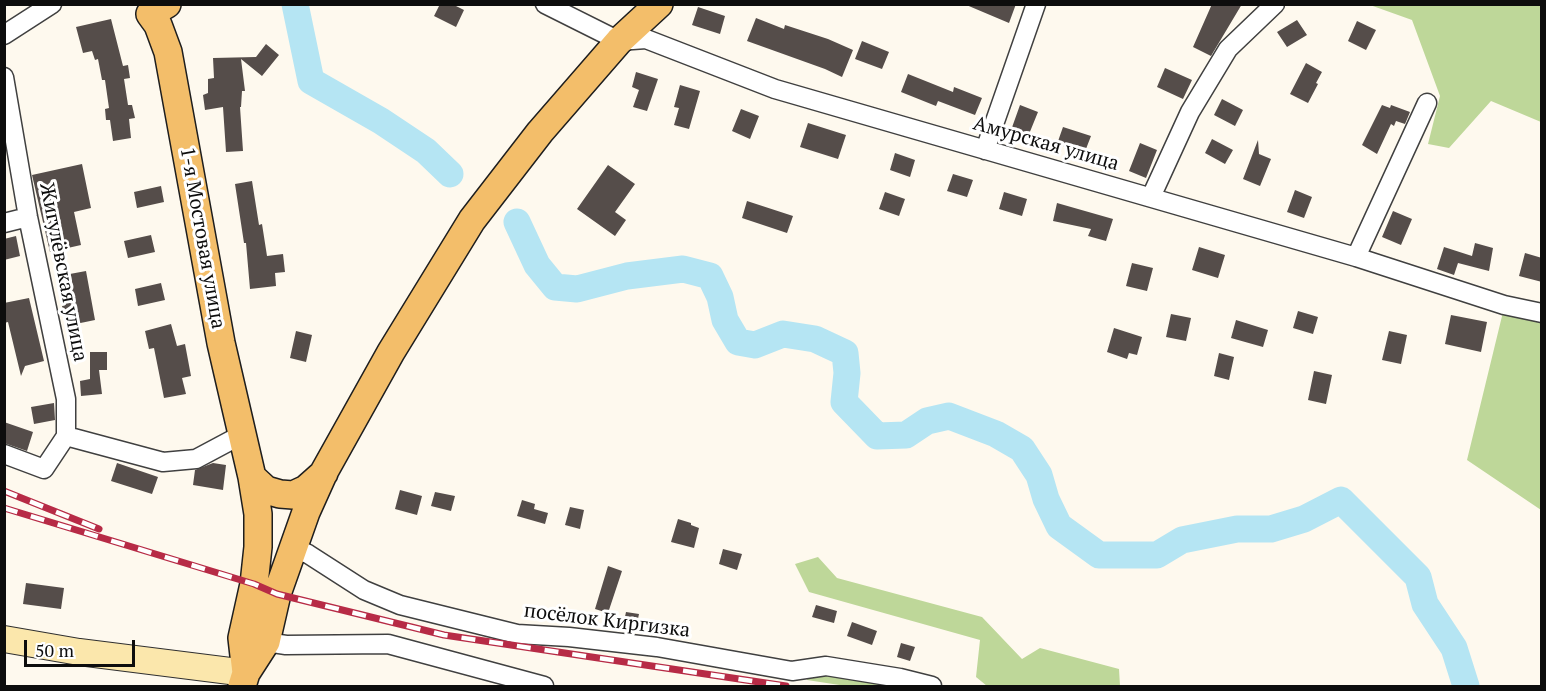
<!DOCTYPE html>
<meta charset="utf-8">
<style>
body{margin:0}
#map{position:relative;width:1546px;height:691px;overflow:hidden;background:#fef9ee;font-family:"PT Serif",serif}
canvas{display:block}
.frame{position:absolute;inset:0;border:6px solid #0d0d0d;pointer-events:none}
.scale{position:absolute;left:24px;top:640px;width:111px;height:27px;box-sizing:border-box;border:3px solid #0d0d0d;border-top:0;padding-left:8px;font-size:18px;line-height:21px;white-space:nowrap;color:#0d0d0d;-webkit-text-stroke:4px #fff;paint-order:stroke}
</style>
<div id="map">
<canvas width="1546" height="691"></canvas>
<div class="frame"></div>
<div class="scale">50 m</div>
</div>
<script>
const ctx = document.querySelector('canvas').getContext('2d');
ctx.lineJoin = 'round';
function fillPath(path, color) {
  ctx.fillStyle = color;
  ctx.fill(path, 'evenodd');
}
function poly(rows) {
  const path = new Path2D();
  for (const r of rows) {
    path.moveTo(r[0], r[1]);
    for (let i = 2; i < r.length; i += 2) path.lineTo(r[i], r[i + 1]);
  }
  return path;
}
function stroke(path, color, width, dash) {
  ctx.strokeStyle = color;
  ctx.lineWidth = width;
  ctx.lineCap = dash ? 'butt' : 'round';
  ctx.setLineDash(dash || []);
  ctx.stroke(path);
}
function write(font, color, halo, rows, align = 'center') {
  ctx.font = font + ' "PT Serif",serif';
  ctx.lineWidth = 6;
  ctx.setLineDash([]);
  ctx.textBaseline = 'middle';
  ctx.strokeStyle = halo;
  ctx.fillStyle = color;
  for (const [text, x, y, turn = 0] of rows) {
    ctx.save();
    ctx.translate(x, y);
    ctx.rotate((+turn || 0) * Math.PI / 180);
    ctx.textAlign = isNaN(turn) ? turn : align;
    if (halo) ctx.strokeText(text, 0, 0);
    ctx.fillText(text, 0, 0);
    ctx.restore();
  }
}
fillPath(poly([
 [1370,5,1541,5,1541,122,1491,101,1449,148,1428,144,1440,96,1412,20],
 [1503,312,1541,319,1541,510,1467,460],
 [818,557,837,578,982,617,1022,659,1040,648,1119,669,1120,686,987,686,976,677,980,640,809,592,795,564],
 [809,673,916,686,846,686,807,680]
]), '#bed799');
stroke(poly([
 [295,4,311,81,381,121,426,151,450,174],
 [517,222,537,265,555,287,577,289,627,276,683,269,710,276,720,297,725,320,738,342,755,345,783,334,815,339,845,353,847,373,844,402,877,436,906,435,927,421,949,416,996,434,1022,449,1039,475,1046,499,1059,526,1099,555,1157,555,1182,540,1237,529,1271,529,1304,519,1341,500,1418,577,1425,604,1454,648,1466,686]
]), '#b5e5f3', 27);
fillPath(poly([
 [440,4,452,4,464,10,456,27,434,16],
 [964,4,1016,4,1009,23],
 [1212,4,1242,4,1211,56,1193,47],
 [698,7,725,16,720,34,692,25],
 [756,18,784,29,785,25,828,39,853,50,842,77,825,69,747,41],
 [111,19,123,66,128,65,130,78,124,79,128,105,132,105,135,118,129,119,131,138,113,141,110,120,106,120,105,109,109,108,105,80,102,80,98,59,95,60,92,51,83,53,76,27],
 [1297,20,1307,35,1287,47,1277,32],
 [1357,21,1376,30,1366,50,1348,41],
 [862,41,889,52,882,69,855,59],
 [266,44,279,55,262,76,241,59,245,91,242,91,241,107,240,107,243,151,226,152,223,107,205,110,203,95,208,93,208,79,214,78,213,58,256,57],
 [1306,63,1322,72,1316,83,1318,84,1308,103,1290,94],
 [1165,68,1192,80,1183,99,1157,87],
 [636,72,658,79,647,111,633,107,639,90,632,87],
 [908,74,953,92,954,87,982,98,975,115,938,101,936,106,901,92],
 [680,85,700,91,689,129,674,125,679,108,674,107],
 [1222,99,1243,110,1235,126,1214,115],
 [1020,105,1038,112,1027,139,1010,133],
 [1382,105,1390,108,1391,105,1410,112,1405,124,1396,121,1394,126,1391,124,1377,154,1362,145],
 [741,109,759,116,750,139,732,131],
 [808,123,846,135,838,159,800,147],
 [1063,127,1091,136,1084,154,1057,144],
 [1212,139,1233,150,1225,164,1205,153],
 [1258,140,1259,154,1271,159,1260,186,1243,179],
 [1140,143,1157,150,1146,178,1129,171],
 [895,153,915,160,910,177,890,170],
 [82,164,91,208,74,212,81,245,50,252,32,175],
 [608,165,635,184,615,212,626,220,615,236,577,209],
 [953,174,973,180,967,197,947,191],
 [252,181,259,225,262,224,267,256,283,254,285,272,275,273,276,286,250,289,246,243,244,243,235,184],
 [161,186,164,202,137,208,134,192],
 [1295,190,1312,197,1304,218,1287,212],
 [885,192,905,199,899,216,879,209],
 [1004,192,1027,199,1022,216,999,209],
 [747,201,793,216,787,233,742,218],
 [1057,203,1113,219,1106,241,1088,236,1091,229,1053,221],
 [1393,211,1412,219,1401,245,1382,237],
 [151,235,155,252,128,258,124,241],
 [16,236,20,256,4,260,4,239],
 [1475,243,1493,248,1489,271,1458,263,1454,275,1437,269,1444,247,1472,256],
 [1199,247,1225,255,1218,278,1192,270],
 [1525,253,1542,258,1542,282,1519,276],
 [1132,263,1153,268,1147,291,1126,286],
 [86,271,95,320,66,326,62,306,65,305,59,276],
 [161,283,165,300,138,306,135,289],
 [29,298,44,361,25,366,21,376,8,322,4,323,4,303],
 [1298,311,1318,317,1313,334,1293,328],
 [1171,314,1191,318,1186,341,1166,337],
 [1451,315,1487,322,1481,352,1445,344],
 [1236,320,1268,330,1263,347,1231,338],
 [171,324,177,346,185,344,191,376,182,378,186,394,164,398,154,348,149,349,145,331],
 [1114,328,1142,337,1137,355,1129,353,1127,359,1107,352],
 [296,331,312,335,306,362,290,358],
 [1389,331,1407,335,1401,364,1382,360],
 [90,352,107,352,107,370,99,370,102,394,81,396,80,381,90,379],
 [1219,353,1234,357,1229,380,1214,376],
 [1314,371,1332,375,1326,404,1308,400],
 [54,403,55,420,34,424,31,407],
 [4,422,33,432,27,451,4,443],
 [117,463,158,477,152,494,111,481],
 [213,463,226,465,223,490,193,485,195,470],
 [400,490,422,496,417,515,395,509],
 [435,492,455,496,451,511,431,506],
 [522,500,535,504,534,509,548,513,545,524,517,516],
 [570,507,584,510,580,529,565,525],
 [678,519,691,523,691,525,699,528,694,548,671,542],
 [723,549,742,554,737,570,719,564],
 [608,566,622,571,608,613,595,609],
 [26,583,64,588,61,609,23,604],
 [816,605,837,611,834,623,812,617],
 [626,612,639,614,636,628,623,626],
 [852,622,877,631,872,645,847,636],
 [901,643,915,647,910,661,897,657]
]), '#554d4a');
const street = poly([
 [545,4,619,41,646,39,775,89,1356,257,1504,305,1542,313],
 [4,35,52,4],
 [4,77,28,217,66,399,66,436,44,469,4,454],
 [985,150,1036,4],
 [1151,197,1190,112,1228,49,1275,4],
 [4,223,28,217],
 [1356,257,1427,103],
 [66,436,163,462,196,459,241,435],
 [293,547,308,554,364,590,400,605,517,634,569,637,657,647,792,671,826,666,900,678,932,686],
 [266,642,286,645,388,644,544,686]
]);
const secondary = poly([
 [4,639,79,652,246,673]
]);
const primary = poly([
 [167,4,150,14,158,25,168,52,221,343,252,477,258,514,258,547,254,584,242,638,246,673],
 [252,477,266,490,280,494,293,495,306,489,324,473],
 [242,686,246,673,266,642,277,594,306,512,324,472,391,352,472,220,540,132,619,41,659,4]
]);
stroke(street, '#404040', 21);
stroke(secondary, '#2f2f2f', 28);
stroke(primary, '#1e1e1e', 30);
stroke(street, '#fff', 18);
stroke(secondary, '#fbe7ac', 26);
stroke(primary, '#f3be6a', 27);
const rail = poly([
 [4,491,99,529],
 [4,508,254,584,277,594,444,635,786,686]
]);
stroke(rail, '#b72b46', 7);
stroke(rail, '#fff', 4.5, [14]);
write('20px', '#0d0d0d', '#fff', [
 ["Амурская улица",1046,144,16],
 ["1-я Мостовая улица",202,238,80],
 ["Жигулёвская улица",63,272,79],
 ["посёлок Киргизка",607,621,7]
]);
</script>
